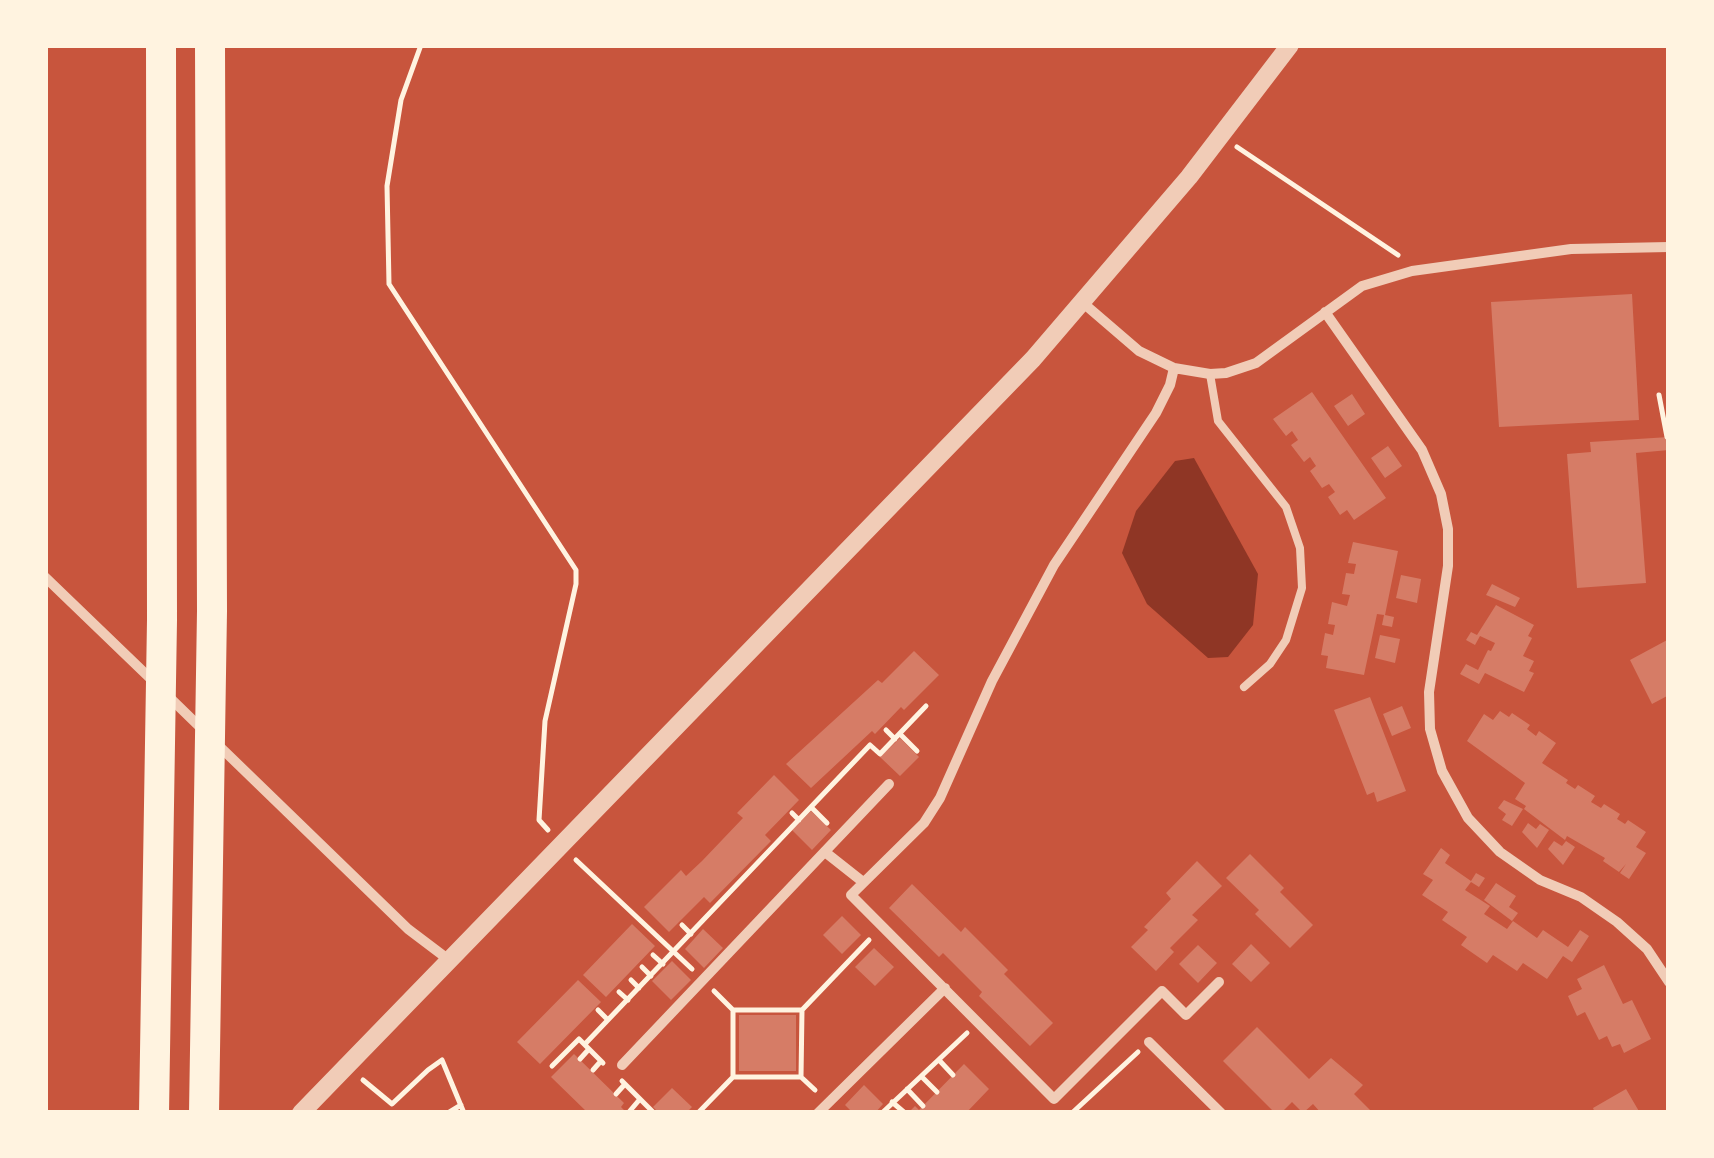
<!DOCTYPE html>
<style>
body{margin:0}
#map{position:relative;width:1714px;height:1158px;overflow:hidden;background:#c8553d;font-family:Bitter,serif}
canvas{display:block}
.frame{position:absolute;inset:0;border:48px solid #fff3e0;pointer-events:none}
</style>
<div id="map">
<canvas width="1714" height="1158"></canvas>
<div class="frame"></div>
</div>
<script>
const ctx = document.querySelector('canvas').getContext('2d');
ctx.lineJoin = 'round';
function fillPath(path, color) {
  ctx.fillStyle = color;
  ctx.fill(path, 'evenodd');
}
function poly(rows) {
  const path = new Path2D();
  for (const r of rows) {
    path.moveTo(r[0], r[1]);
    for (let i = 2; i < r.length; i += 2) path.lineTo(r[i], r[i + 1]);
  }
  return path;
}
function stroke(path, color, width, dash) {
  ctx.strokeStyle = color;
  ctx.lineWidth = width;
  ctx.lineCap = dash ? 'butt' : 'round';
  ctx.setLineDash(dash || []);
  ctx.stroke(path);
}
fillPath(poly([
 [1194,458,1258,574,1253,625,1228,657,1208,658,1147,604,1122,553,1136,511,1175,461]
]), '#8f3625');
fillPath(poly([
 [1632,294,1639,420,1499,427,1491,302],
 [1312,392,1386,498,1354,520,1347,510,1340,515,1328,497,1335,492,1329,484,1322,488,1310,471,1316,466,1310,457,1304,462,1291,445,1298,440,1292,431,1286,436,1273,419],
 [1352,394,1365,414,1348,426,1334,406],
 [1669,437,1669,450,1636,453,1646,583,1577,588,1567,454,1591,452,1590,442],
 [1388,446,1402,466,1385,478,1371,458],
 [1353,542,1398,551,1385,615,1394,617,1392,627,1382,625,1384,615,1377,614,1364,675,1326,668,1328,656,1321,655,1325,633,1333,635,1335,625,1328,624,1332,602,1347,606,1350,595,1342,594,1346,573,1354,574,1356,564,1348,563],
 [1401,575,1421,579,1417,603,1396,598],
 [1492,584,1520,598,1515,607,1486,595],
 [1496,605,1534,625,1528,636,1532,638,1523,656,1534,661,1529,671,1534,673,1524,692,1485,673,1479,684,1460,674,1466,664,1478,670,1488,650,1491,651,1495,643,1480,636,1475,645,1466,640,1471,632,1477,635],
 [1380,635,1400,639,1395,663,1375,658],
 [1669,639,1669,695,1652,704,1630,660],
 [914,651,939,675,904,710,901,707,875,734,872,731,811,788,786,764,878,680,882,683],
 [1370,697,1406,791,1377,802,1374,792,1367,795,1334,710],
 [1402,706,1411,728,1392,736,1383,714],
 [1500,711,1509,717,1512,713,1530,725,1527,729,1536,736,1539,731,1556,743,1542,763,1568,780,1566,783,1575,789,1578,785,1595,796,1591,802,1601,808,1604,804,1620,814,1617,819,1625,824,1628,820,1646,832,1636,847,1646,853,1629,879,1620,873,1626,864,1619,872,1603,861,1605,858,1567,836,1565,840,1524,809,1526,806,1515,799,1525,783,1467,741,1484,714,1493,720],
 [900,738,919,757,900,776,880,757],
 [774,775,799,800,765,835,771,841,710,903,704,897,669,932,644,907,681,870,686,876,702,861,743,818,737,813],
 [1504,800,1523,809,1512,826,1502,820,1506,814,1498,808],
 [811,811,831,830,812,850,792,830],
 [1528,823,1536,829,1540,824,1549,830,1537,848,1522,832],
 [1554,841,1562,846,1566,841,1575,847,1563,865,1548,849],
 [1441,848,1450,855,1445,863,1471,881,1476,873,1485,878,1479,887,1471,882,1465,890,1490,906,1484,914,1507,929,1513,921,1537,938,1543,930,1568,947,1580,930,1589,936,1572,962,1563,956,1547,979,1523,963,1517,971,1493,955,1487,963,1461,945,1467,937,1442,920,1448,912,1422,895,1433,880,1423,874],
 [1250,854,1284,888,1280,892,1313,925,1290,948,1255,914,1259,910,1226,878],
 [1197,861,1222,886,1192,915,1198,920,1170,948,1174,952,1156,971,1131,947,1148,930,1144,927,1171,899,1166,893],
 [1496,883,1516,896,1509,907,1518,913,1512,921,1484,900],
 [912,884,961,932,965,927,1008,970,1004,974,1053,1023,1030,1046,979,996,982,992,943,953,939,957,889,908],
 [842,916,861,935,842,954,823,935],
 [632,924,655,946,606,997,583,975],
 [703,929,723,948,704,968,685,949],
 [1251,944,1270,963,1251,982,1232,964],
 [1198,945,1217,963,1198,983,1179,964],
 [874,948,894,967,875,986,855,967],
 [672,961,691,980,671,1000,652,981],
 [1604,965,1623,1004,1632,1000,1651,1039,1624,1053,1620,1044,1612,1047,1607,1036,1599,1040,1585,1012,1577,1016,1568,996,1582,989,1577,979],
 [578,980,601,1002,540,1064,517,1042],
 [739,1015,796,1015,796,1071,739,1071],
 [1257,1027,1309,1079,1331,1058,1363,1085,1354,1094,1373,1113,1321,1113,1313,1104,1303,1113,1292,1102,1281,1113,1275,1113,1223,1061],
 [574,1054,624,1103,621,1107,627,1113,588,1113,551,1077],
 [964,1064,989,1089,966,1113,908,1113,915,1106,919,1110],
 [864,1085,883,1104,875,1113,853,1113,845,1105],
 [672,1088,692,1107,686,1113,659,1113,653,1107],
 [1626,1089,1640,1113,1595,1113,1593,1108]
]), '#d67c66');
stroke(poly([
 [421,45,401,100,387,186,389,284,576,570,576,584,545,721,539,820,548,830],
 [1237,147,1398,255],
 [1659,395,1667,437],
 [886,730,895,739],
 [900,734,917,751],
 [811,807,827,823],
 [792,813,799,820],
 [576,860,692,969],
 [682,925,691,934],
 [653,955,663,964],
 [642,967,651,976],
 [631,980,639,988],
 [714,991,733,1010],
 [619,992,628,1000],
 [598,1010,608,1020],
 [802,1010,869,940],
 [585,1044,870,745,880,754,926,706],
 [580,1059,589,1049],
 [939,1060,953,1075],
 [552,1066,579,1039,603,1063],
 [593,1070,601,1061],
 [801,1077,802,1010,733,1010,733,1077,801,1077,815,1090],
 [922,1077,937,1092],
 [363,1080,392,1104,428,1070,442,1060,464,1113],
 [622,1081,654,1113],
 [907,1089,923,1106],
 [616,1094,625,1084],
 [892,1102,905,1113],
 [629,1112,640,1099],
 [448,1113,461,1105],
 [698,1113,733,1077],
 [882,1113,967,1033],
 [1072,1113,1138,1052]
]), '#fff3e0', 5);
stroke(poly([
 [1210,374,1218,421,1286,507,1300,548,1302,588,1286,640,1270,664,1244,687]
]), '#f1ccb7', 8);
stroke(poly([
 [1082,302,1139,351,1174,368,1210,374,1226,373,1256,363,1362,286,1412,271,1571,249,1669,247],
 [1325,312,1422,450,1441,494,1448,529,1448,566,1429,692,1430,729,1442,771,1468,818,1500,852,1540,880,1581,897,1617,922,1647,949,1669,982],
 [1174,368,1170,385,1156,413,1054,565,992,681,940,798,924,823,851,895,1054,1099,1162,991,1186,1015,1219,982],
 [45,577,154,682],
 [166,694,204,731],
 [216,743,408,929,449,960],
 [825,852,863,882],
 [1149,1042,1221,1113],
 [622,1065,889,784],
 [818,1113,945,988]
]), '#f1ccb7', 10);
stroke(poly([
 [301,1113,1033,359,1189,177,1290,45]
]), '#f1ccb7', 18);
stroke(poly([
 [154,1113,162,620,161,45],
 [204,1113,212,611,210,45]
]), '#fff3e0', 30);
</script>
